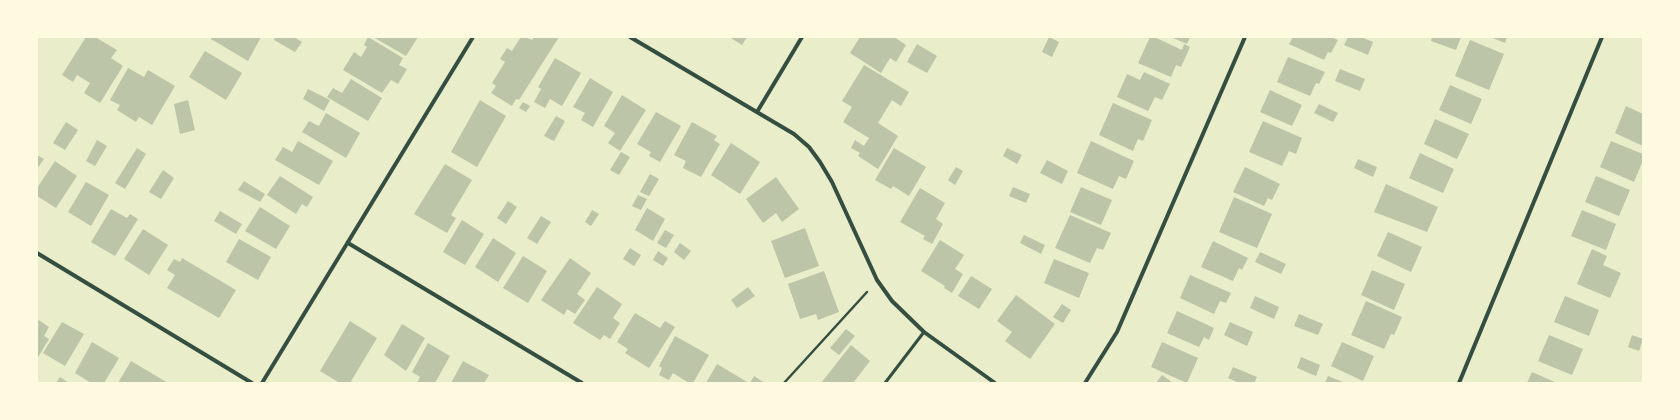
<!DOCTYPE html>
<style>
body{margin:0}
#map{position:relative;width:1680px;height:420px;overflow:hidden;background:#e9edc9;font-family:"Roboto Condensed",sans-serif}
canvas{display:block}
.frame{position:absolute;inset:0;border:38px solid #fefae0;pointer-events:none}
</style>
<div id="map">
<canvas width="1680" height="420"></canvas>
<div class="frame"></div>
</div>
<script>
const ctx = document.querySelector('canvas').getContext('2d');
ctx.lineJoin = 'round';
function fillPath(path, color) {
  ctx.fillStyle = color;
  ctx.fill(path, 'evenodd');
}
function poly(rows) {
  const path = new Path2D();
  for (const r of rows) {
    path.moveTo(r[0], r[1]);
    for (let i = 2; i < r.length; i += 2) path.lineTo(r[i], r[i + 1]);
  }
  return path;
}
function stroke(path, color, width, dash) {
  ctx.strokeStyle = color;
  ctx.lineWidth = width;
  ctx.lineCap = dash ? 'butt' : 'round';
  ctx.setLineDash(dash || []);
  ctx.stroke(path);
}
fillPath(poly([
 [86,37,95,37,117,50,111,58,123,66,100,103,84,93,90,83,77,75,73,82,62,75],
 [212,37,261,37,248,61,211,39],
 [275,37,294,37,302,42,295,52,274,40],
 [368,37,403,58,399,65,407,69,398,84,391,80,382,93,343,70,354,52,361,57,367,47,364,45],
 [373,37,418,37,406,56],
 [521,37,526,37,532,40,534,37,559,37,519,100,516,99,512,106,491,93,496,86,492,83,505,62,500,59,507,48,512,51],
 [729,37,747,37,742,45],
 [860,37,894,37,906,45,896,62,890,58,881,73,850,53],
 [1049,37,1059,42,1052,57,1042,52],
 [1150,37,1154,37,1182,50,1184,44,1190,47,1181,67,1176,65,1171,77,1138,63],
 [1171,37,1190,37,1187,44],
 [1293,37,1331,37,1338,40,1331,53,1328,52,1324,60,1289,44],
 [1348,37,1361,37,1373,42,1368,55,1344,45],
 [1432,37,1461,37,1456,50,1431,41],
 [1490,37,1507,37,1505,43],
 [1470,40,1504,54,1489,90,1455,76],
 [917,44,937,56,927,73,907,62],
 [205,51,242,73,226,100,189,77],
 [1288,57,1325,72,1319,84,1316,83,1310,96,1277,82],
 [555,58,581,73,562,106,550,99,545,108,534,102,541,89,538,87],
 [864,65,909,92,901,106,892,100,878,123,898,136,878,169,858,156,860,153,851,148,855,140,864,146,869,138,843,122,852,107,842,101],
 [128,68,144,77,148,70,175,86,152,125,139,117,136,122,117,110,120,105,110,100],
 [1340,69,1365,79,1360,91,1335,81],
 [1144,72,1170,84,1162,100,1155,97,1148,111,1117,97,1127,74,1140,80],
 [590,78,613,92,593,127,581,120,585,113,573,107],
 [351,79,382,98,368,121,327,97,333,88,342,93],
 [1450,85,1482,99,1471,124,1439,110],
 [308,89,330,100,324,111,303,99],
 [1270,90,1302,105,1292,126,1260,112],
 [622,95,646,110,620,151,608,143,615,133,604,126],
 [188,100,195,130,180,134,174,104],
 [480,100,506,116,477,167,451,152],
 [523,102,530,106,526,112,519,108],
 [1113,103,1152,120,1143,141,1138,139,1133,151,1099,135],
 [1319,104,1338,113,1333,122,1314,113],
 [1626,106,1643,114,1643,146,1615,133],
 [656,112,681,126,660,162,649,156,651,152,637,144],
 [326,113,360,133,346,158,302,132,309,121,319,126],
 [556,116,565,121,554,141,544,136],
 [1435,119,1469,134,1457,159,1424,144],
 [1263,121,1302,138,1296,154,1289,151,1282,166,1249,152],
 [66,122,78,130,65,150,53,143],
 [692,122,717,136,714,140,720,144,701,177,683,168,686,161,674,155],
 [97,140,107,146,95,166,86,161],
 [298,141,333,161,319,185,275,160,283,147,292,152],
 [1091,141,1134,161,1126,179,1119,176,1113,189,1077,173],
 [1611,141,1643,154,1643,160,1634,182,1600,167],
 [731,143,760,162,740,194,711,175],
 [137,148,146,154,125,189,115,183],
 [894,148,926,167,909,196,893,186,891,189,875,180],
 [1007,148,1022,155,1017,164,1003,156],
 [621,152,630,157,619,175,610,170],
 [1420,153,1454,169,1443,193,1409,178],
 [37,155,44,159,37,169],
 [1358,159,1377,167,1373,177,1354,168],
 [1047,160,1068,171,1062,184,1040,173],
 [55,161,77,176,56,208,37,196,37,188],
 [445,164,472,180,451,215,456,218,447,233,414,214],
 [956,167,963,171,955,185,948,180],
 [1245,167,1280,184,1272,200,1268,198,1264,206,1233,192],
 [163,170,174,178,161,199,149,192],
 [650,174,659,179,649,196,640,192],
 [280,176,313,197,307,207,302,204,296,214,267,195],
 [1596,176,1630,190,1619,216,1585,202],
 [776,177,799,209,782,222,776,213,763,223,746,199],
 [244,181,265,194,260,202,238,190],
 [86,182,109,195,91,226,68,212],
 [1386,184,1438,207,1427,232,1374,212],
 [1013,187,1030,194,1026,203,1009,196],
 [1081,187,1112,200,1101,225,1070,212],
 [920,188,945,203,936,219,943,224,932,244,923,239,925,236,900,222],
 [638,195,647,199,641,210,632,206],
 [1234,197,1272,214,1257,248,1219,232],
 [508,201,517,207,506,224,497,218],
 [260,207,290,226,276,249,245,231],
 [647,208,665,219,653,241,635,230],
 [111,209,127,218,130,214,138,219,115,256,91,242],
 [592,210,599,214,591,226,585,222],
 [1582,210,1616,224,1606,250,1571,236],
 [220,211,242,224,236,234,214,221],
 [1070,215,1111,233,1103,250,1097,248,1090,263,1055,248],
 [541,216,551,222,537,244,527,238],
 [462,220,484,234,465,265,443,252],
 [805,228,819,266,785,278,771,241],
 [143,229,168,245,149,275,124,259],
 [665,230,674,235,666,248,657,243],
 [1388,232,1422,247,1411,272,1377,256],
 [1024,235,1045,245,1041,254,1020,243],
 [493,238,516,253,498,282,475,267],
 [239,239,271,257,258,280,226,262],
 [940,240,964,255,955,269,963,274,952,293,944,288,945,286,921,271],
 [1213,241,1248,258,1242,270,1239,268,1233,281,1201,267],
 [680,243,691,251,684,260,674,252],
 [630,248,641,255,634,266,623,259],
 [1592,249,1607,256,1603,265,1621,273,1610,298,1577,284],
 [658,251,668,258,663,266,653,260],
 [1260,252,1286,264,1281,274,1255,262],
 [523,256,547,271,528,303,503,288],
 [182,258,236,290,219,318,167,288,175,275,167,270,174,259,180,262],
 [570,258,591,273,577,294,585,300,575,314,567,309,564,315,541,300],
 [1054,259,1089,273,1079,298,1044,283],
 [1372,270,1405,284,1394,310,1361,295],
 [824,271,839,312,818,320,816,314,800,319,788,284],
 [1190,275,1231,293,1226,303,1220,301,1214,314,1180,298],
 [971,276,992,289,979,309,958,296],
 [597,287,622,304,613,318,620,323,610,339,604,335,600,340,573,323],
 [748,287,755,296,737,308,731,300],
 [1016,295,1055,324,1030,359,1005,341,1012,332,997,321],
 [1255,296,1279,307,1274,319,1250,308],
 [1565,296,1599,310,1589,336,1554,322],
 [1366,301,1402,317,1394,335,1391,334,1384,349,1351,335],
 [1062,304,1071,310,1063,323,1053,317],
 [1177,311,1214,328,1209,340,1204,337,1199,347,1167,333],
 [635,313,660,328,665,321,675,327,649,368,625,353,628,349,617,342],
 [1299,314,1323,324,1318,335,1294,326],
 [37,319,49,327,44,336,49,339,37,359],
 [350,321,377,338,350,383,340,383,320,371],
 [62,322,84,334,65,366,43,353],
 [1230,322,1253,332,1247,346,1224,335],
 [402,324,425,338,406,371,384,355],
 [846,329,855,336,839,355,830,348],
 [1549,335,1583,349,1572,375,1538,361],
 [1632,335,1643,339,1639,351,1628,347],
 [675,336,709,355,693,383,689,383,673,373,669,380,659,375,662,368,659,366],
 [92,342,119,358,104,383,91,383,75,373],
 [1162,342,1198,358,1187,383,1151,367],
 [1342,342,1374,356,1363,381,1331,366],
 [428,343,450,356,435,383,417,383,420,377,412,372],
 [851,345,870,361,853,383,821,383],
 [1301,357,1320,365,1316,376,1297,368],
 [131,361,168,383,118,383],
 [463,361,489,375,484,383,451,383],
 [717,364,749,383,706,383],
 [1233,367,1257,377,1254,383,1239,383,1228,378],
 [1532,372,1557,383,1527,383],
 [1162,375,1173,383,1156,383],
 [754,376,765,383,750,383],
 [1328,376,1345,383,1325,383],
 [60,377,69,383,56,383]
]), '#bcc5a7');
stroke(poly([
 [784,383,867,292]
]), '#344e41', 2.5);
stroke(poly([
 [885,383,924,332]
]), '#344e41', 3);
stroke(poly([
 [630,37,794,134,809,147,820,162,832,182,877,280,892,301,924,332,995,383],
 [757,112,802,37],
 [348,243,582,383],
 [37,253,252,383],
 [262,383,473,37],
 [1085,383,1117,332,1245,37],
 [1459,383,1602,37]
]), '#344e41', 4);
</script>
